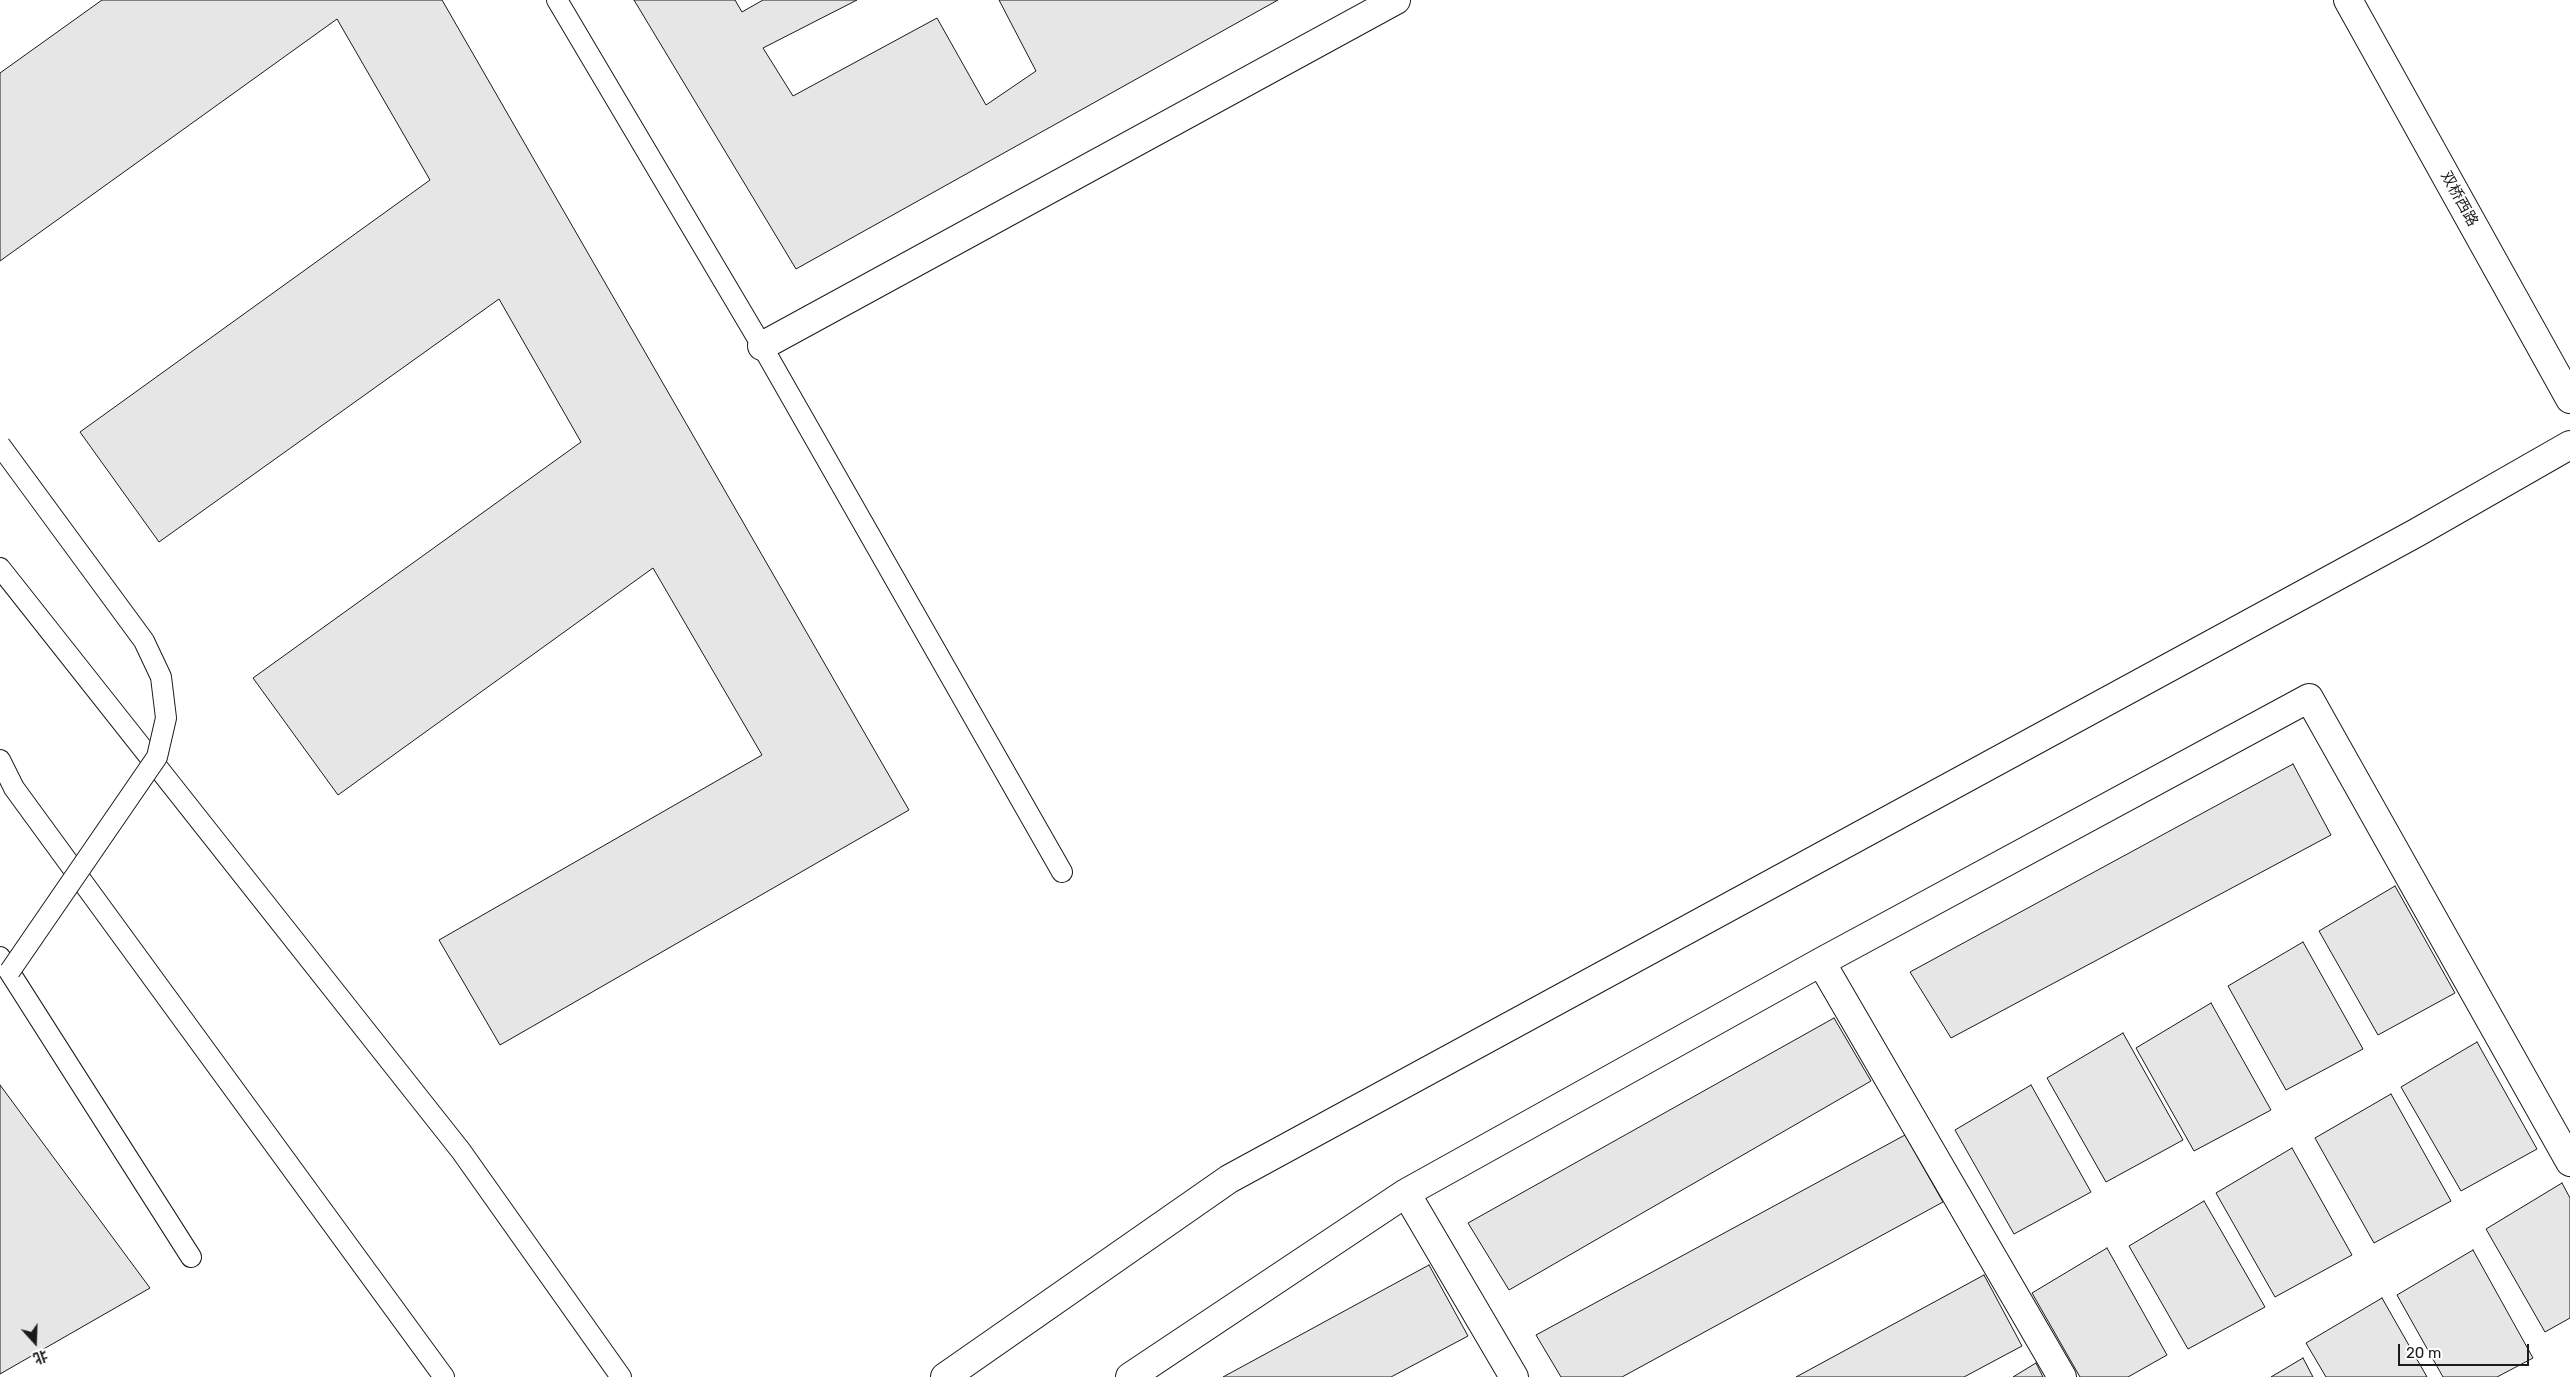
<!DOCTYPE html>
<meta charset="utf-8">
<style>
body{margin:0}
#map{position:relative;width:2570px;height:1377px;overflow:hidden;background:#fff;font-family:Rubik,"Noto Sans SC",sans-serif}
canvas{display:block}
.north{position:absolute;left:10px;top:1317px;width:50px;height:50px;-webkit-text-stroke:4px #fff;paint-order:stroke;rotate:160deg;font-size:14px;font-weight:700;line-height:20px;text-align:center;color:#1a1a1a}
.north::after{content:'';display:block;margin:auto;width:18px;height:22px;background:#1a1a1a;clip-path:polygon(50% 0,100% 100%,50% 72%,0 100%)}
.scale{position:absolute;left:2398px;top:1344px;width:131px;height:22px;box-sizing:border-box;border:2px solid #1a1a1a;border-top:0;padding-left:6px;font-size:15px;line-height:18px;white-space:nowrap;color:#1a1a1a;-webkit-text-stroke:4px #fff;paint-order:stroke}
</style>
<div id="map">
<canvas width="2570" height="1377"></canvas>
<div class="north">北</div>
<div class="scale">20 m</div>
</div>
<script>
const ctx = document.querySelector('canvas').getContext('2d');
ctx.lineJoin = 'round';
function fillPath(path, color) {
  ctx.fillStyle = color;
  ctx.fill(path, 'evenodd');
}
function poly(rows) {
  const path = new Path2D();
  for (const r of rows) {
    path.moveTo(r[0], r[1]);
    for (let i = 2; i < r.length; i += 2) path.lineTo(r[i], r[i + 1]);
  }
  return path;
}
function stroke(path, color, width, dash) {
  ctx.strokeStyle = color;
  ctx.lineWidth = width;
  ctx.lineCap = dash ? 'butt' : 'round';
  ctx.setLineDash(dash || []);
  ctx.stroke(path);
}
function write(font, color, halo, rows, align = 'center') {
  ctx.font = font + ' Rubik,"Noto Sans SC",sans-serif';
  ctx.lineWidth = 4;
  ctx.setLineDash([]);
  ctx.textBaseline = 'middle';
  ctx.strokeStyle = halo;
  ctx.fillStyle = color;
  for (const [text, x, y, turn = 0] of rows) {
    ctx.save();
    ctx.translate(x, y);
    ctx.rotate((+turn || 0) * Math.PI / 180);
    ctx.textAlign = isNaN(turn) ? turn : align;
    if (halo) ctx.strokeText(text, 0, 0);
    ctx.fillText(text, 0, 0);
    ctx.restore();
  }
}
const building = poly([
 [102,0,442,0,909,810,500,1045,439,940,762,755,653,568,338,795,253,678,581,442,499,299,159,542,80,432,430,180,337,19,0,261,0,73,102,0],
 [634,0,735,0,742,12,763,0,857,0,763,48,793,96,937,18,986,105,1036,71,999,0,1278,0,796,269,634,0],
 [2293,764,2331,835,1951,1038,1910,972,2293,764],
 [2395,886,2455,993,2378,1035,2319,931,2395,886],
 [2303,942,2363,1049,2286,1090,2228,986,2303,942],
 [2211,1003,2271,1110,2194,1151,2136,1048,2211,1003],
 [1834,1018,1871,1081,1509,1290,1468,1223,1834,1018],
 [2123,1033,2183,1140,2106,1182,2047,1078,2123,1033],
 [2477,1042,2537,1149,2461,1191,2401,1087,2477,1042],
 [0,1085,150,1288,0,1374,0,1085],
 [2031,1085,2091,1192,2014,1234,1955,1130,2031,1085],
 [2391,1094,2451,1201,2374,1243,2315,1138,2391,1094],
 [1905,1135,1943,1202,1622,1377,1561,1377,1536,1335,1905,1135],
 [2292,1148,2352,1255,2275,1297,2216,1193,2292,1148],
 [2562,1183,2570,1198,2570,1318,2545,1332,2486,1229,2562,1183],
 [2204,1201,2265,1307,2188,1349,2129,1246,2204,1201],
 [2107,1248,2167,1355,2128,1377,2080,1377,2032,1293,2107,1248],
 [2473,1250,2533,1358,2497,1377,2443,1377,2397,1295,2473,1250],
 [1429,1265,1468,1336,1391,1377,1223,1377,1429,1265],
 [1984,1275,2022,1346,1964,1377,1796,1377,1984,1275],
 [2382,1298,2427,1377,2326,1377,2306,1343,2382,1298],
 [2303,1358,2313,1377,2271,1377,2303,1358],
 [2036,1363,2043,1377,2013,1377,2036,1363]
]);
fillPath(building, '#e6e6e6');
stroke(building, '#1a1a1a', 1);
const service = poly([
 [557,0,762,346,1062,872],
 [0,568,461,1151,621,1377],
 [0,760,14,788,444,1377],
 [0,957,191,1257]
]);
const minor = poly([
 [2348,0,2570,399],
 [762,346,1396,0],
 [1821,962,2062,1377],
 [945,1377,1229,1179,2416,533,2570,445],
 [1130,1377,1406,1193],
 [1514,1377,1406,1193,1821,962,2309,698,2570,1162]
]);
stroke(service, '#1a1a1a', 22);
stroke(minor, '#1a1a1a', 30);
stroke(service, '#fff', 20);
stroke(minor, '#fff', 28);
const serviceBridge = poly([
 [0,445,144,641,161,677,166,718,157,757,10,971]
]);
stroke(serviceBridge, '#1a1a1a', 22, []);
stroke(serviceBridge, '#fff', 20);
write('15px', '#1a1a1a', '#fff', [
 ["双桥西路",2459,199,61]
]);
</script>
